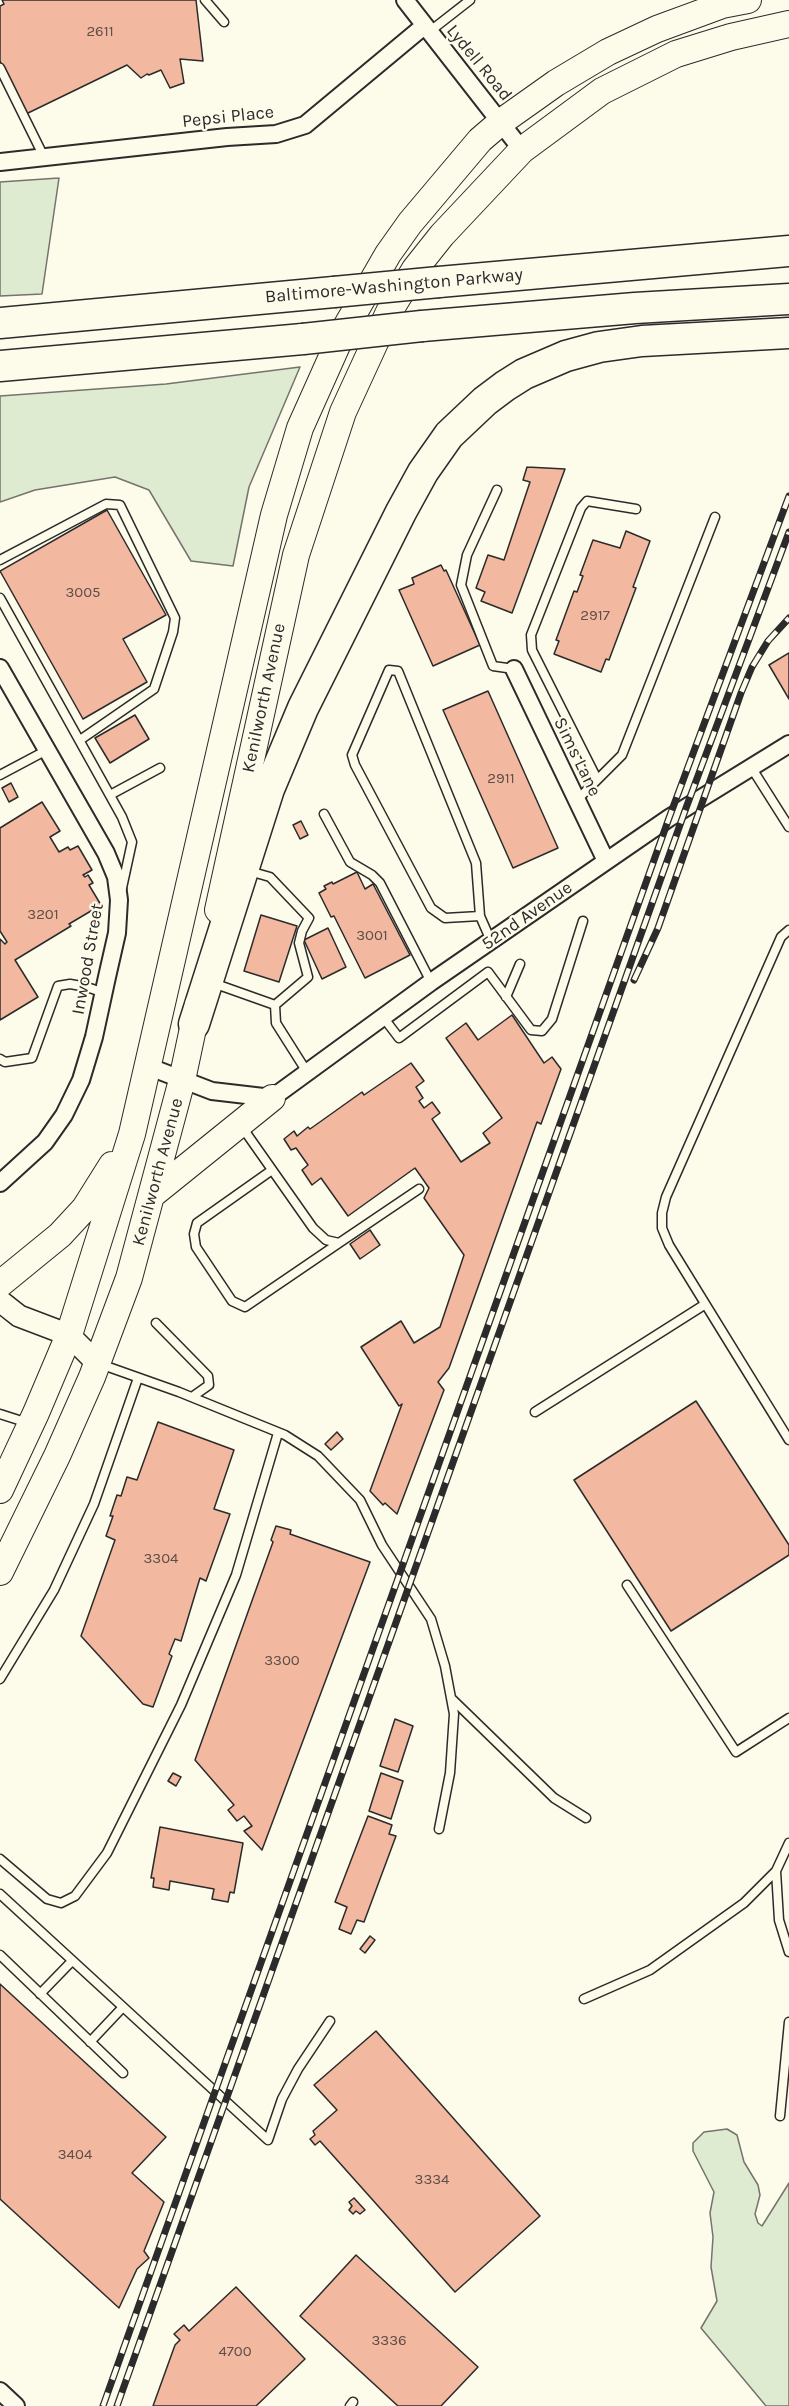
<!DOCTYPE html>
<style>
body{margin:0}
canvas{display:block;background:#fdfbea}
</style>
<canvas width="789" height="2406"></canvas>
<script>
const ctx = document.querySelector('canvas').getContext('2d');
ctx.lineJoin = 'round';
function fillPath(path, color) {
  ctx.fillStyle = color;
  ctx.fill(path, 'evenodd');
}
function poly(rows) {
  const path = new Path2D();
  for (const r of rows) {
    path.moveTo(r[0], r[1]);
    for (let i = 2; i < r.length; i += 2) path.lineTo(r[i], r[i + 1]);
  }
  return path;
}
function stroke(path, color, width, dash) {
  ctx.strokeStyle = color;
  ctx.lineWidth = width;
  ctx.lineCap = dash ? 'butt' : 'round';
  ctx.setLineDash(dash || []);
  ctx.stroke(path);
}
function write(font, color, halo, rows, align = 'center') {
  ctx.font = font + ' Karla,sans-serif';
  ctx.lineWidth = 4.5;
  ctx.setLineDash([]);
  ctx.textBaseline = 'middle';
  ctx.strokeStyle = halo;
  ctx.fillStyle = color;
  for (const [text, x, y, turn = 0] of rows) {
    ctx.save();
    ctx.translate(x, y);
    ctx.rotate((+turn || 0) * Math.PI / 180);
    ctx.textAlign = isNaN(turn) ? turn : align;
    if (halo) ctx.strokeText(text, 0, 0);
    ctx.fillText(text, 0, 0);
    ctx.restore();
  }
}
const green = poly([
 [59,178,42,294,0,296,0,182,59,178],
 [300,367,249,487,233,566,191,561,149,490,115,477,35,490,0,502,0,396,166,384,300,367],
 [727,2129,737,2135,744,2162,758,2185,760,2195,755,2214,758,2223,762,2226,789,2183,789,2406,766,2406,701,2328,717,2301,711,2267,713,2237,710,2213,714,2192,693,2151,693,2143,704,2132,727,2129]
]);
fillPath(green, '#deebd1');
stroke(green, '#74746e', 1.5);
const building = poly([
 [2,0,196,0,203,61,180,59,184,83,170,88,161,70,149,75,147,74,141,78,127,65,26,114,0,61,0,6,4,4,2,0],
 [527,467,565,469,512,613,481,601,485,592,476,588,488,555,504,560,530,482,523,480,527,467],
 [107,510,166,615,123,639,147,682,83,719,0,571,107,510],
 [626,531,650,541,633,587,636,588,609,660,606,659,601,672,554,654,559,641,556,640,574,591,577,592,583,576,580,575,593,540,620,548,626,531],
 [441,565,444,571,446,570,480,645,433,666,399,590,414,584,412,578,441,565],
 [789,653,789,699,769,665,789,653],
 [488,691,558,848,513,868,443,710,488,691],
 [135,715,149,739,110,763,95,738,135,715],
 [11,783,18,797,9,802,2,788,11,783],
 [42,802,60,831,50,837,59,852,68,847,70,850,78,846,92,870,83,875,85,877,88,875,93,883,89,885,101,905,69,924,71,926,15,960,38,997,0,1020,0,939,5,944,7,942,0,931,0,828,42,802],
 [301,821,308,835,300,839,293,825,301,821],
 [357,872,365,889,373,884,410,955,365,978,334,916,331,917,319,893,326,889,324,886,332,882,333,884,357,872],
 [261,915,297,926,279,982,244,971,261,915],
 [328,928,346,967,322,979,304,940,328,928],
 [512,1015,544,1063,552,1057,561,1069,541,1124,537,1122,449,1368,438,1382,444,1390,397,1514,385,1503,383,1505,370,1491,402,1404,399,1406,361,1347,401,1321,414,1343,440,1327,464,1255,424,1198,429,1188,415,1168,348,1216,321,1178,312,1185,302,1170,308,1165,296,1148,291,1150,284,1139,294,1131,297,1136,308,1127,310,1129,362,1092,364,1095,411,1063,424,1081,416,1087,423,1098,419,1101,424,1108,432,1102,440,1113,432,1119,461,1162,490,1143,483,1133,502,1118,446,1038,466,1023,478,1040,512,1015],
 [370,1230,380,1245,360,1259,350,1244,370,1230],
 [696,1401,789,1545,789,1555,671,1631,574,1480,696,1401],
 [158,1422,234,1450,214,1509,230,1514,206,1581,200,1578,181,1641,175,1639,169,1654,172,1656,153,1707,143,1704,81,1636,115,1540,106,1536,113,1516,110,1516,117,1495,121,1496,127,1477,137,1480,158,1422],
 [337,1432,343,1439,331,1450,325,1444,337,1432],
 [276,1526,291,1530,290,1534,370,1562,262,1850,244,1831,252,1826,244,1816,237,1821,228,1810,234,1805,195,1760,273,1542,271,1540,276,1526],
 [395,1719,413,1726,398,1772,380,1766,395,1719],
 [173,1773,181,1777,176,1786,168,1781,173,1773],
 [381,1773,403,1781,391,1819,369,1811,381,1773],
 [368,1816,392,1825,389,1834,396,1836,364,1922,357,1920,351,1934,339,1929,347,1907,335,1902,368,1816],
 [160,1827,243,1843,234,1893,230,1892,228,1902,212,1899,214,1889,170,1881,169,1890,153,1887,154,1878,151,1878,160,1827],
 [370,1936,375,1940,365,1953,360,1949,370,1936],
 [0,1984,166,2137,132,2173,164,2202,144,2251,149,2258,137,2269,119,2308,0,2199,0,1984],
 [376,2031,540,2216,455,2292,320,2141,315,2145,310,2139,315,2135,313,2131,337,2110,314,2085,376,2031],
 [354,2198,365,2210,360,2214,356,2211,353,2214,349,2210,352,2206,349,2202,354,2198],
 [356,2255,478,2367,441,2406,398,2406,300,2316,356,2255],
 [236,2287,305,2359,256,2406,153,2406,175,2345,180,2340,174,2334,184,2325,189,2331,236,2287]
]);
fillPath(building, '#f2b8a0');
stroke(building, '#2b2b2b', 1.5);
const service = poly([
 [205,0,224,22],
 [429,32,470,0],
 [0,68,44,157],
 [497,490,467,555,461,585,493,666,514,669],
 [0,560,106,504,120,505,175,618,173,632,154,689,80,740],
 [0,598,122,817,132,842,122,888],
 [751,767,789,827],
 [0,775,47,750],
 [597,779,532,650,531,635,581,508,587,501,636,509],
 [110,795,160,768],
 [577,800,622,755,715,517],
 [324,814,350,862,372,875,380,883,431,982],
 [249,871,270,877,309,918,302,931,299,943,308,977,275,1005,276,1023,307,1072],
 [480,916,445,918,431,908,355,765,352,755,389,670,398,671,476,863,480,916,491,941],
 [789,930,781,937,666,1197,662,1213,662,1228,669,1245,789,1440],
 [213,983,275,1005],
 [506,997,520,964],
 [383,1017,399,1038,488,972,531,1030,542,1031,552,1019,583,921],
 [0,1059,5,1062,32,1058,58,986,70,984,87,987,104,993],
 [242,1127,313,1228,326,1240,339,1243,419,1189],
 [272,1170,197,1223,194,1234,196,1247,232,1301,245,1307,339,1243],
 [156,1323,208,1376,209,1385,192,1397],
 [100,1364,179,1392,285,1435,318,1456,360,1500,382,1545,431,1619,445,1666,454,1714,450,1773,439,1829],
 [535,1412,704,1305],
 [0,1414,28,1423],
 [627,1585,736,1752,789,1718],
 [0,1679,54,1590,94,1504,138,1378],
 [452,1699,554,1798,586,1818],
 [789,1843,776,1871,779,1920,789,1952],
 [0,1859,47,1899,61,1903,75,1896,107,1853,181,1705,236,1575,278,1433],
 [0,1894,268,2140,282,2099,298,2069,330,2021],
 [0,1955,123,2073],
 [40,1994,72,1961],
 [584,1999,650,1970,744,1903,776,1871],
 [90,2042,123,2007],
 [780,2116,789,2022],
 [350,2406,353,2402]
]);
const minor = poly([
 [405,0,522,150],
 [0,162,227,137,276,134,305,125,424,26],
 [0,668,106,853,116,877,119,900,117,933,107,977,94,1037,81,1080,64,1115,45,1142,0,1183],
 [514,669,606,861],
 [147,1066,212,1091,272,1098,431,982,669,818,789,744],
 [0,2391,16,2406]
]);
const tertiary = poly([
 [0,1301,19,1316,69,1335,97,1363]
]);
const primary = poly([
 [218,910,296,555,343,412,389,312,415,269,442,235,522,150,602,91,676,54,731,37,789,24],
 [153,1194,272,1098],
 [0,1284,60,1235,85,1208,112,1165],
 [0,1490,36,1413,69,1335,132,1134,274,515,300,428,343,332,388,254,410,223,480,140,501,122,556,83,608,52,657,29,722,5,748,0],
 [0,1572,57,1456,92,1377,129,1278,182,1080,198,1005]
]);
const motorway = poly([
 [439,282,789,251],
 [0,323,334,292],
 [422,326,635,308,789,299],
 [0,366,303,339],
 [194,1024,269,789,303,708,401,512,423,472,449,435,485,401,505,386,524,374,566,356,599,347,642,341,789,333]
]);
stroke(service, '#2b2b2b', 11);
stroke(minor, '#2b2b2b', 20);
stroke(tertiary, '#2b2b2b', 24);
stroke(primary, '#2b2b2b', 28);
stroke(motorway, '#2b2b2b', 33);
stroke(service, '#fdfbea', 8);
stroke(minor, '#fdfbea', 16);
stroke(tertiary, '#fdfbea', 21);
stroke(primary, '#fdfbea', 26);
stroke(motorway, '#fdfbea', 30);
const rail = poly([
 [634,980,658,928,741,693,752,667,768,641,789,618],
 [103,2406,669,818,789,496],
 [117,2406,686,808,789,532]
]);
stroke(rail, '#2b2b2b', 7);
stroke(rail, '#fdfbea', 4.5, [14]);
const motorwayBridge = poly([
 [334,292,439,282],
 [303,339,422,326]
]);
stroke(motorwayBridge, '#2b2b2b', 33, []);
stroke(motorwayBridge, '#fdfbea', 30);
write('15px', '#5d4e48', null, [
 ["2611",100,32],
 ["3005",83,593],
 ["2917",595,616],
 ["2911",501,779],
 ["3201",43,915],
 ["3001",372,936],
 ["3304",161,1559],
 ["3300",282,1661],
 ["3404",75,2155],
 ["3334",432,2180],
 ["3336",389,2341],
 ["4700",235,2352]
]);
write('18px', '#2b2b2b', '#fdfbea', [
 ["Lydell Road",479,63,51],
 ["Pepsi Place",228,117,-6],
 ["Baltimore-Washington Parkway",394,286,-5],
 ["Kenilworth Avenue",264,698,-78],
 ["Sims Lane",577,757,64],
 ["52nd Avenue",527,916,-35],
 ["Inwood Street",88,959,-80],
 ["Kenilworth Avenue",158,1172,-75]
]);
</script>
